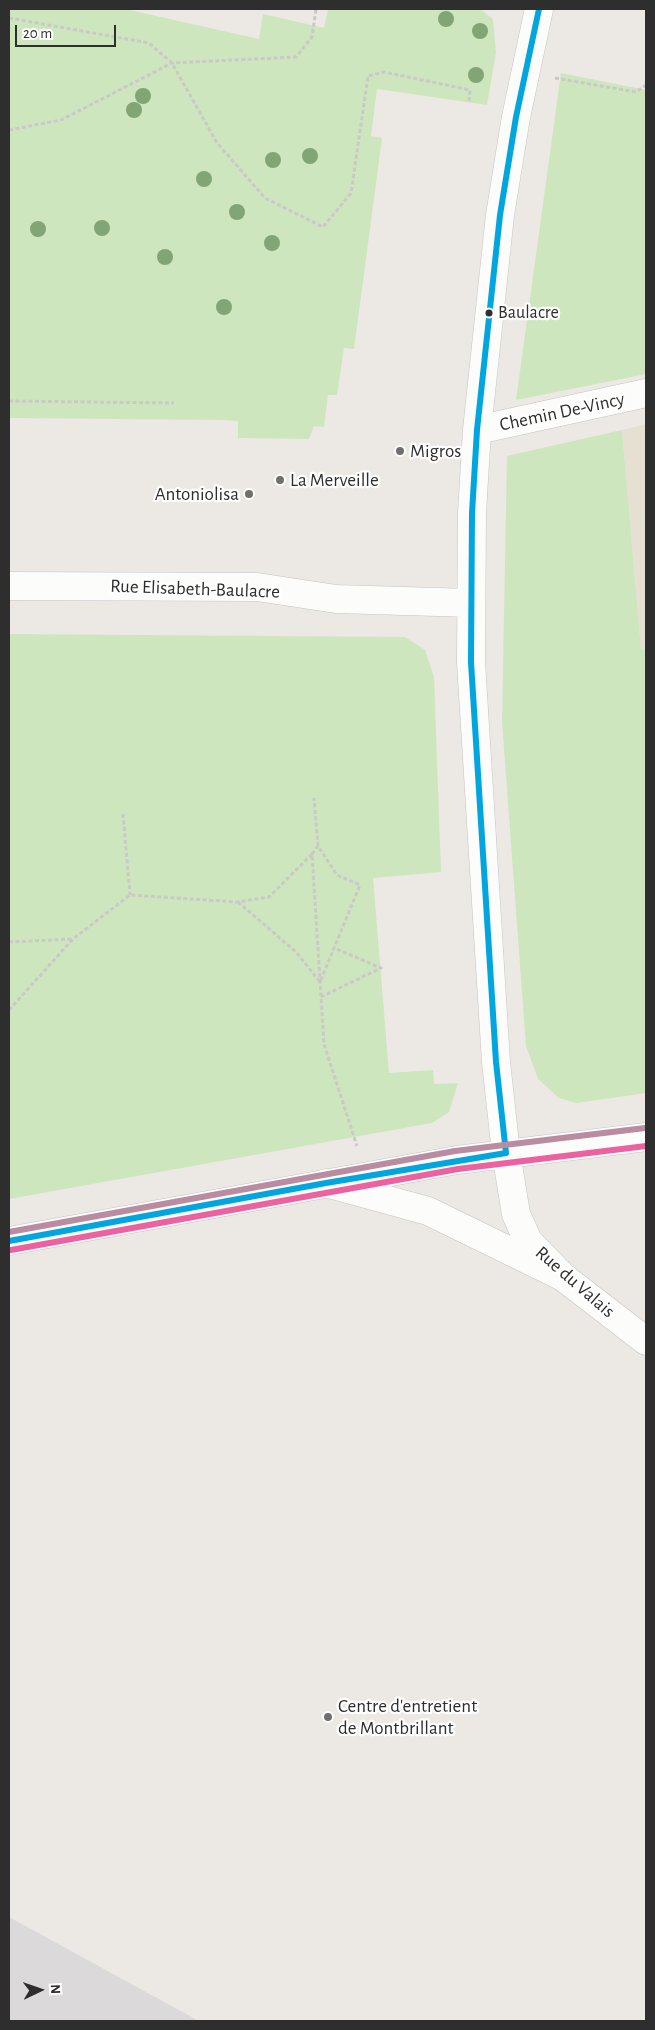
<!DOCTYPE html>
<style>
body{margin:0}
#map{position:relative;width:655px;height:2030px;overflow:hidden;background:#ece8e4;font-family:"Alegreya Sans",sans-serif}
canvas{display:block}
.frame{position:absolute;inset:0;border:10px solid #2e2e2e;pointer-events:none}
.north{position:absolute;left:15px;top:1965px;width:50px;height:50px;-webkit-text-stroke:4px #fff;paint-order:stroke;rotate:87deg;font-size:14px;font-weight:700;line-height:20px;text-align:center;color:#2e2e2e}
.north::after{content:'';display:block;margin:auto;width:18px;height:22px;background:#2e2e2e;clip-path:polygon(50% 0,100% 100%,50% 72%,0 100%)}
.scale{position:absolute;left:15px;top:25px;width:101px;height:22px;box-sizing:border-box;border:2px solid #2e2e2e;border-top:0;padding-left:6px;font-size:15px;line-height:18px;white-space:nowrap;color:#2e2e2e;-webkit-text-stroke:4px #fff;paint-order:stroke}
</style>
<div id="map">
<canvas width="655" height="2030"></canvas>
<div class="frame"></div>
<div class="north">N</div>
<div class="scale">20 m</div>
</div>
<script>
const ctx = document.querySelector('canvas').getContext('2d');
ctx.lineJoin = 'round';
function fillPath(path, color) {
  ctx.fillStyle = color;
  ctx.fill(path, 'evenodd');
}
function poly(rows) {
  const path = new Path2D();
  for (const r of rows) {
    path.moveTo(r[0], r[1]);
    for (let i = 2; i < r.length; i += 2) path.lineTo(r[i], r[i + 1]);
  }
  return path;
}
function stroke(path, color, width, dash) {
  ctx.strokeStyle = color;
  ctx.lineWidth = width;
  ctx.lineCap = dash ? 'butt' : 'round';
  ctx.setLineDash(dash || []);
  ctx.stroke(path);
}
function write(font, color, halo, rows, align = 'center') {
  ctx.font = font + ' "Alegreya Sans",sans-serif';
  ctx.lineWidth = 4.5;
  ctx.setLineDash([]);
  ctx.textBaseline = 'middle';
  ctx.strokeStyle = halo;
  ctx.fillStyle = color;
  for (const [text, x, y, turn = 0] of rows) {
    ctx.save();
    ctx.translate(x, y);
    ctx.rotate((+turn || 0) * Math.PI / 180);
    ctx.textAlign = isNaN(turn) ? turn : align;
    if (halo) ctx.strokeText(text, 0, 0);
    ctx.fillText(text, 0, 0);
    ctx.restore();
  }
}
fillPath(poly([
 [9,1917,199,2021,9,2021]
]), '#dcd9db');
fillPath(poly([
 [646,424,646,649,641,650,622,430]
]), '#e6e0d3');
fillPath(poly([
 [9,9,125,9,259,39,263,14,324,28,328,9,480,9,493,19,496,52,487,105,377,89,371,136,382,138,354,349,344,348,337,395,328,395,324,427,314,426,309,439,238,438,238,421,222,420,9,418],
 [561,73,646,90,646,374,516,400],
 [622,430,641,649,646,649,646,1093,576,1103,559,1098,538,1079,526,1046,502,722,507,456],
 [9,634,405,637,425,650,434,677,441,872,373,878,389,1073,433,1070,434,1084,458,1083,449,1112,432,1123,9,1199]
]), '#cee6be');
const minor = poly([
 [477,430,646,393],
 [9,586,257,587,336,599,471,603],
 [506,1153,496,1062,471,662,472,513,477,430,500,215,516,117,539,9]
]);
const tertiary = poly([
 [506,1153,516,1214,528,1241,563,1277,646,1341],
 [326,1183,428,1211,563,1277]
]);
const secondary = poly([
 [9,1241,457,1160,646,1137]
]);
stroke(minor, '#c5c4c5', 29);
stroke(tertiary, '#c5c4c5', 29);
stroke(secondary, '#c5c4c5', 29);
stroke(poly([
 [9,18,149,43,172,63,217,143,265,198,323,227,351,193,368,76,384,72,470,90,469,102],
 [555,78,636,92,646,85],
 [9,130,61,120,172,63,296,57,312,37,316,9],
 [9,401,174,403],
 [123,814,130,895],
 [312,854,318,846],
 [238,902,296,952,320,982,360,885,337,875,318,846,314,798],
 [9,942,72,939],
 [321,997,381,968,334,948],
 [9,1010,73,939,130,895,237,902,269,897,312,854,324,1044,357,1146]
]), '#c9c9c8', 3, [4, 2.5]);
stroke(minor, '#fcfcfb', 28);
stroke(tertiary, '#fcfcfb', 28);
stroke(secondary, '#fcfcfb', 28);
stroke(poly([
 [506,1153,496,1062,471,662,472,513,477,430,500,215,516,117,539,9],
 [9,1241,326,1183,506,1153]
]), '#02a6de', 6);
stroke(poly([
 [11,1250,458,1169,646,1146]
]), '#ec619f', 6);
stroke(poly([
 [9,1232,455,1151,645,1128]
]), '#b98ca1', 6);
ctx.fillStyle = '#82a575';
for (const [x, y] of [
 [446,19],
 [480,31],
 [476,75],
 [143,96],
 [134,110],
 [310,156],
 [273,160],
 [204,179],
 [237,212],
 [102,228],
 [38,229],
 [272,243],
 [165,257],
 [224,307]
]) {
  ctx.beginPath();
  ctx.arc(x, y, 8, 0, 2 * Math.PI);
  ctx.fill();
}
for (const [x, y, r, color] of [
 [489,313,4.5,"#2e2e2e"],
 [400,451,5,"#706f6e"],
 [280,480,5,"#706f6e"],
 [249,494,5,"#706f6e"],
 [328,1717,5,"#706f6e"]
]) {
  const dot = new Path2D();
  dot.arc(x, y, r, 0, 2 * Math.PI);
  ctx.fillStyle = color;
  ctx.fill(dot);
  stroke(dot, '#fff', 2);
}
write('18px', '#2e2e2e', '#fff', [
 ["Baulacre",498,313]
], 'left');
write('19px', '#2e2e2e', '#fff', [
 ["Chemin De-Vincy",562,412,-12],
 ["Rue Elisabeth-Baulacre",195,589,2],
 ["Rue du Valais",575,1282,41]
]);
write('19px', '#2e2e2e', '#fff', [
 ["Migros",410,451],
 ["La Merveille",290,480],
 ["Antoniolisa",239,494,"right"],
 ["Centre d'entretient",338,1706],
 ["de Montbrillant",338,1728]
], 'left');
</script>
